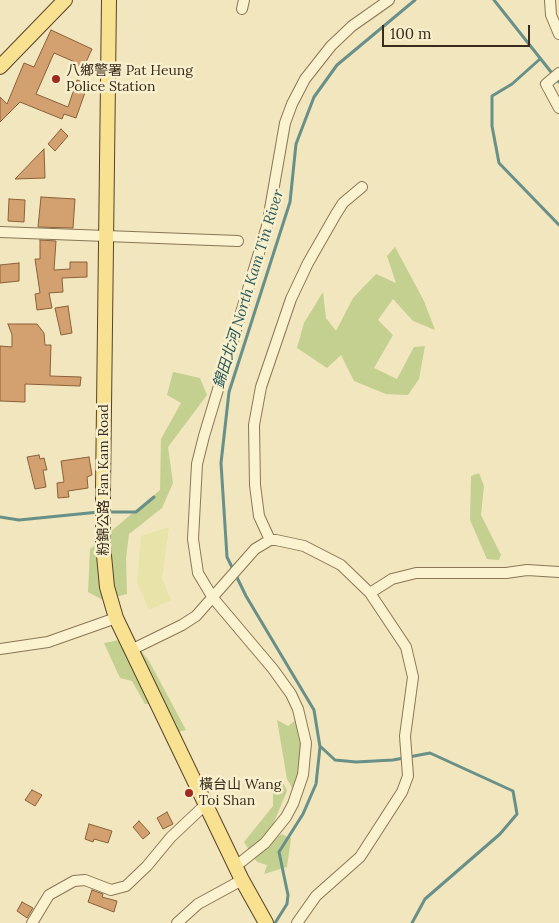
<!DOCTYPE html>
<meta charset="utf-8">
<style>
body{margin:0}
#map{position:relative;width:559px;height:923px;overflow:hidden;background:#f1e6bd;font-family:Lora,serif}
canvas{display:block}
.scale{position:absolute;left:382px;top:25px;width:148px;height:22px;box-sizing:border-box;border:2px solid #382b1b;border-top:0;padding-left:6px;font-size:15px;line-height:18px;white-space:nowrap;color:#382b1b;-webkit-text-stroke:4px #f8efcd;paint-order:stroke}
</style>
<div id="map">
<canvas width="559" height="923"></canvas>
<div class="scale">100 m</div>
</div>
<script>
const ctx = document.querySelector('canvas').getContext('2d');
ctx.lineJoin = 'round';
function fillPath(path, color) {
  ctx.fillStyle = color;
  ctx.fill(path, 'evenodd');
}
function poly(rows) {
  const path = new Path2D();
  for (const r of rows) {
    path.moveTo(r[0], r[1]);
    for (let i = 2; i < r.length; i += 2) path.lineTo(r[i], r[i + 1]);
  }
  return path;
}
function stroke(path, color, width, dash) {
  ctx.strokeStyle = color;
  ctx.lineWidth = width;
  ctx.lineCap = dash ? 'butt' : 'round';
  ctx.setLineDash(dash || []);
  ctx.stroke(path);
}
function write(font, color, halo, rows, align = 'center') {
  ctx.font = font + ' Lora,"Noto Sans TC",serif';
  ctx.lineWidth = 5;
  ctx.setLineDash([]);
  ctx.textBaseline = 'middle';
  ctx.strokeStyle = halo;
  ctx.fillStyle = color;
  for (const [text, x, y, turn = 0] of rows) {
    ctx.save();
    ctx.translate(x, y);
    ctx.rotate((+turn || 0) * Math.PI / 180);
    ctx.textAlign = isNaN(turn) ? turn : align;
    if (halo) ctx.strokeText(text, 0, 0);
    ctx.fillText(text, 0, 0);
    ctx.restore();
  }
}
fillPath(poly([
 [169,527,162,579,171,600,149,610,137,582,141,536]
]), '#e7e3a9');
fillPath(poly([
 [395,247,424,301,435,330,413,321,393,299,378,320,393,335,374,368,397,379,414,347,425,346,419,379,408,395,386,394,354,381,341,355,327,368,297,348,304,323,323,292,326,318,336,331,353,298,376,274,396,283,387,256],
 [173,372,200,378,207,395,168,447,173,483,162,508,129,534,126,558,127,594,103,600,88,592,90,549,160,490,161,439,181,403,167,395],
 [479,473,484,486,481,515,501,555,499,560,487,559,470,520,471,476],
 [131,638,149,661,186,730,178,732,164,704,145,704,132,681,120,678,104,643],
 [297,719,300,740,300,774,292,788,287,779,277,720,288,726],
 [283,782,287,791,272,827,271,843,281,834,291,838,287,867,264,874,267,865,257,862,244,842,273,806,273,784]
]), '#c3d090');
stroke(poly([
 [494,0,559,82],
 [540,59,512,84,492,96,492,126,499,163,559,225],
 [107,512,136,512,154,497],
 [0,517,19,520,99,512],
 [321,747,335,760,356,762,393,760,430,753,513,791,517,814,500,834,425,899,412,923],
 [275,923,287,904,288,895,279,852,303,814,316,784,320,747,314,710,246,596,227,557,221,463,229,392,290,202,296,144,314,97,337,65,415,0]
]), '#689089', 3);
const building = poly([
 [51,30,92,49,81,73,72,69,75,62,54,53,36,94,68,107,77,80,88,84,76,118,64,114,62,119,20,102,0,122,0,97,7,104,24,63,34,67,51,30],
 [61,129,68,136,55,151,48,144,61,129],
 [44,149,45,178,15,179,44,149],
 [41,197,75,199,73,228,38,227,41,197],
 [9,199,25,200,24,222,8,221,9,199],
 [40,240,56,241,54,270,70,269,70,262,87,262,87,277,62,278,63,292,49,293,52,308,37,310,35,294,40,293,35,259,40,259,40,240],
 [19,263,19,281,0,283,0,265,19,263],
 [68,306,72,333,61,335,55,308,68,306],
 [8,324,37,324,44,333,45,345,51,345,50,376,81,377,80,386,25,384,25,402,0,401,0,346,12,347,12,335,8,324],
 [39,455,40,459,44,458,47,470,43,470,46,487,35,489,27,457,39,455],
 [89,457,92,475,87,477,88,488,68,491,69,497,58,498,57,483,64,482,61,461,89,457],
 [32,790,42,795,35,806,25,800,32,790],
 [167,812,173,824,163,829,157,818,167,812],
 [139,821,150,833,143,839,133,827,139,821],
 [89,824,112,831,108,843,94,839,93,842,85,839,89,824],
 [92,890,103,894,102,897,117,901,114,912,88,902,92,890],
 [22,902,33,908,27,918,17,911,22,902]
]);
fillPath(building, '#d2a16f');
stroke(building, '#8b6039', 1);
const minor = poly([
 [550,0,551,15,559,34],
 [242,9,244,0],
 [559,73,546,84,559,108],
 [0,232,238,241],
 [270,540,259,516,255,485,254,425,261,387,291,299,308,263,336,214,343,203,362,187],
 [370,593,392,579,416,573,506,573,527,570,559,572],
 [0,649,48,642,116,618],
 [131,650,182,625,196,616,255,549,270,540,276,540,304,546,341,565,370,593,406,647,413,677,405,736,408,776,402,792,360,857,316,896,297,923],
 [236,866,265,843,286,817,293,804,303,775,306,743,298,709,291,694,273,669,213,598,198,573,193,539,197,464,204,436,267,226,285,123,292,104,305,79,331,46,352,26,389,0],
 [32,923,49,895,74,881,85,880,111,890,126,886,147,866,171,837,205,805],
 [177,923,198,904,242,880]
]);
const major = poly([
 [109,0,103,489,103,545,107,587,116,618,242,880,266,923],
 [0,67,65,0]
]);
stroke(minor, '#8a7655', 12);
stroke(major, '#57432a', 16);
stroke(minor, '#fbf2d0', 10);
stroke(major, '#f8e190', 14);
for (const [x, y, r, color] of [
 [56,79,5,"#9e2a20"],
 [189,793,5,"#9e2a20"]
]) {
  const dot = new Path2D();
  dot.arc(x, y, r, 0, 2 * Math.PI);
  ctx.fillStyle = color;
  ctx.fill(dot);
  stroke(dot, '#f8efcd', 2);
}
write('14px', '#382b1b', '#f8efcd', [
 ["八鄉警署 Pat Heung",66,71],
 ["Police Station",66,87],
 ["橫台山 Wang",199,785],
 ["Toi Shan",199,801]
], 'left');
write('14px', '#382b1b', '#f8efcd', [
 ["粉錦公路 Fan Kam Road",104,480,-90]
]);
write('italic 15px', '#285859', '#f8efcd', [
 ["錦田北河 North Kam Tin River",249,289,-73]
]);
</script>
